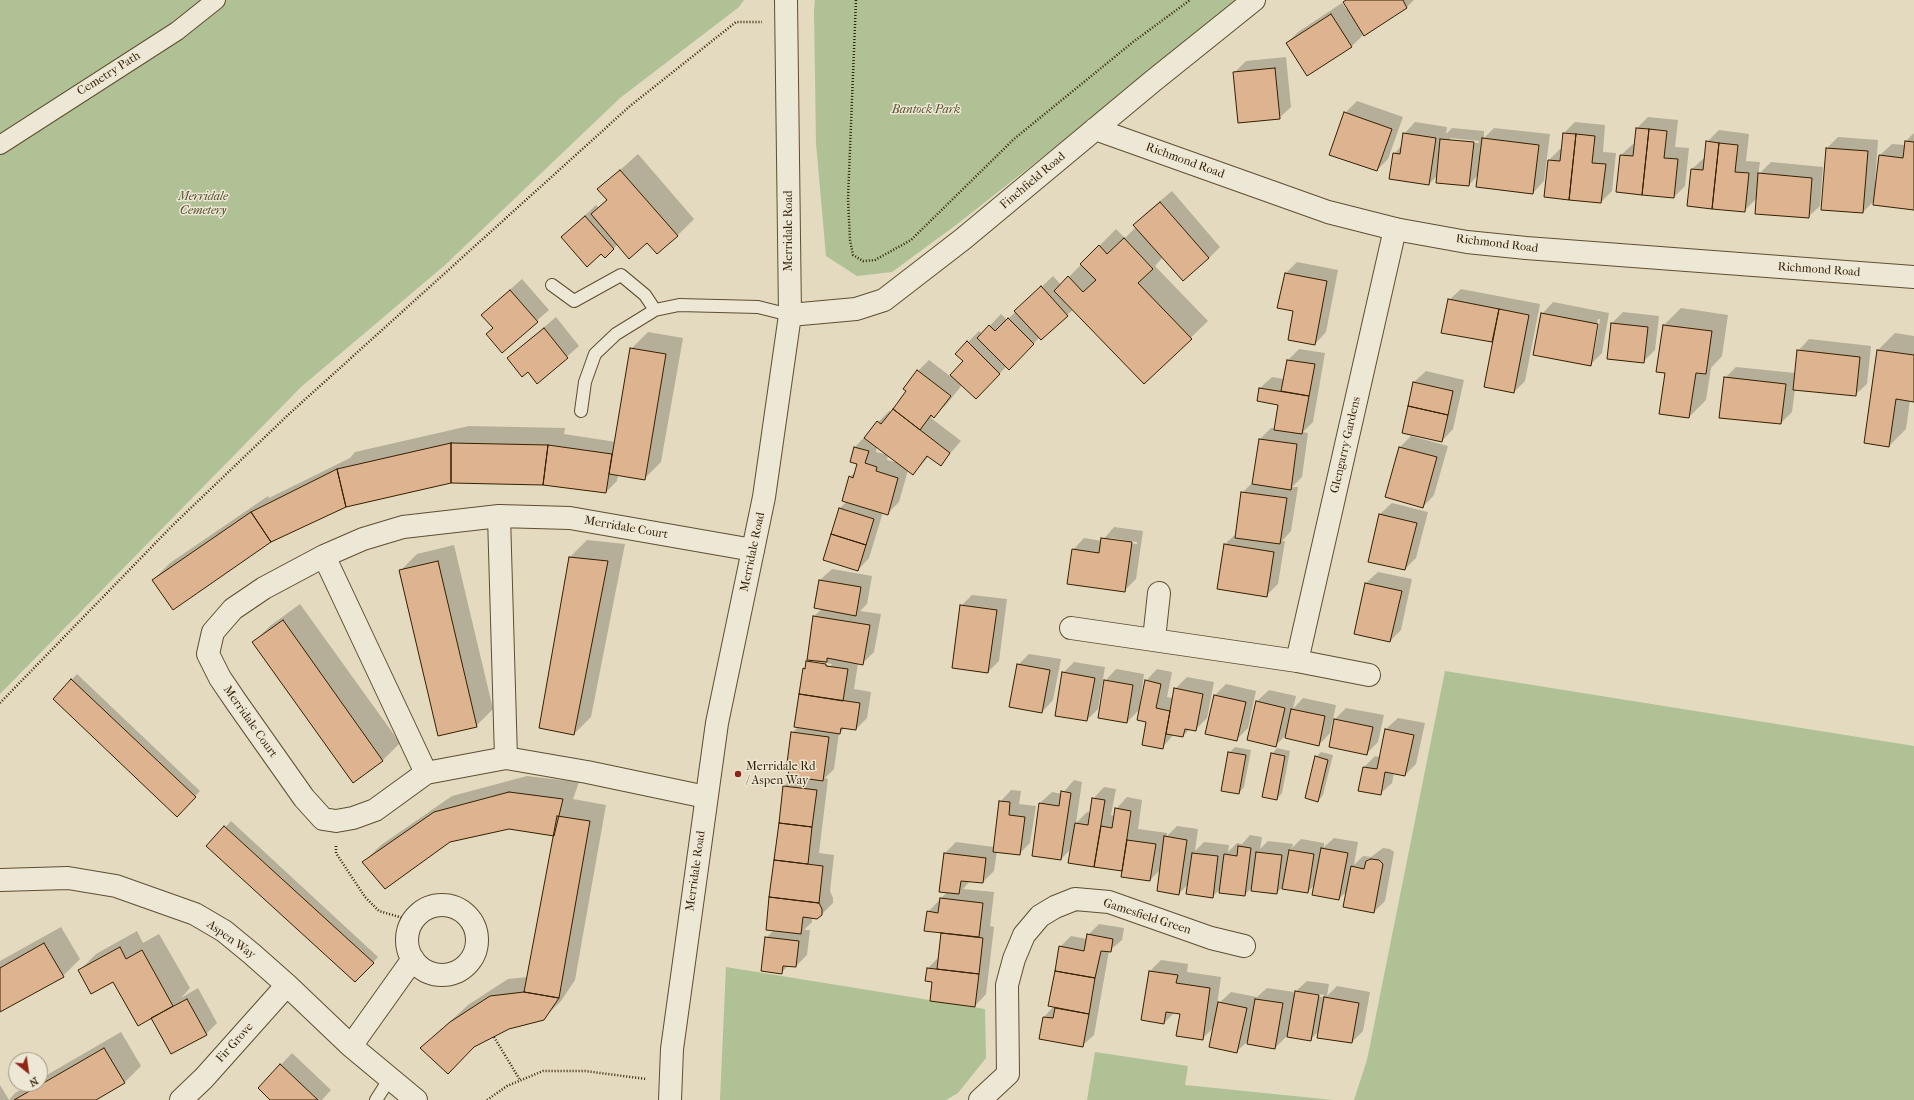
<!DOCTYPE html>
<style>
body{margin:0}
#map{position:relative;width:1914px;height:1100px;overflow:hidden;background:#e3dabf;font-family:"IM FELL French Canon",serif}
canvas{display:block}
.north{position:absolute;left:8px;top:1052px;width:40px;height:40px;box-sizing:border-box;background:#ede7d5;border:1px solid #a39780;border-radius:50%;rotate:150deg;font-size:11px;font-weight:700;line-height:16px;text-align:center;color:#341f00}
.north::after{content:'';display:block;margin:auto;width:14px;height:18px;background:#8f2418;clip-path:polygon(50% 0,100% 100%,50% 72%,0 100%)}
</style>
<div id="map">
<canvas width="1914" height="1100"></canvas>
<div class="north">N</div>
</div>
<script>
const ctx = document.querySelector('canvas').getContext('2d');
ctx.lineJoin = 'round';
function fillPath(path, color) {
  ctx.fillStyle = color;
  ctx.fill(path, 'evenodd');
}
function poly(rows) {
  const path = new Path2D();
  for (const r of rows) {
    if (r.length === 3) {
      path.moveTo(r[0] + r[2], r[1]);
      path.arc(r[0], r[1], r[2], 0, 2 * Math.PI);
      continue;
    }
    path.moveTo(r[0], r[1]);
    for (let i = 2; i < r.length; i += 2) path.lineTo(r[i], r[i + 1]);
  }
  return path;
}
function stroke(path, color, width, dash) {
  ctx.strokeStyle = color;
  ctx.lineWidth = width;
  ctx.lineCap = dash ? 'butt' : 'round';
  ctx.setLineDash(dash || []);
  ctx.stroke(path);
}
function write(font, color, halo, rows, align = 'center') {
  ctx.font = font + ' "IM FELL French Canon",serif';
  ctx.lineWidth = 3;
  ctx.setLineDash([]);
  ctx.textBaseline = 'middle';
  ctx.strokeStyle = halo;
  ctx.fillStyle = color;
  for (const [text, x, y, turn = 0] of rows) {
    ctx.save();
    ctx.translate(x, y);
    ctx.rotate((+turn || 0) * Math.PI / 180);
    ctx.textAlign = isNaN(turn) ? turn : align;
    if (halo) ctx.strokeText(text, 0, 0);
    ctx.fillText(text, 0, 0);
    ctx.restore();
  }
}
fillPath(poly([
 [0,0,744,0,739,7,620,98,445,265,301,387,0,694],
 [815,0,1242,0,956,225,892,272,857,276,826,256,816,143,814,11],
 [1445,671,1914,746,1914,1100,1354,1100,1367,1060],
 [726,967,985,1009,986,1058,958,1093,946,1100,720,1100],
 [1095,1052,1188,1066,1185,1085,1333,1100,1087,1100]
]), '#afc195');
fillPath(poly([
 [1346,0,1414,0,1407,7,1364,34,1352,46,1308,75,1287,43,1298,32,1342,3,1347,10,1348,9],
 [1286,57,1291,107,1279,118,1235,72,1246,61],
 [1357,101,1403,117,1388,159,1377,170,1345,113],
 [1648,117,1678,120,1675,147,1689,148,1685,186,1674,197,1621,155,1633,144,1635,144,1637,128],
 [1415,122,1447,127,1446,134,1452,128,1484,131,1484,138,1494,128,1550,134,1544,181,1533,193,1478,175,1469,185,1437,176,1429,184,1394,154,1402,145,1404,134],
 [1450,138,1479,141,1479,143,1450,141],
 [1575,122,1605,125,1603,152,1616,153,1612,191,1601,202,1549,160,1560,149,1562,149,1564,133],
 [1719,130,1749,134,1746,161,1760,162,1758,175,1771,162,1823,167,1820,206,1808,217,1757,198,1744,211,1692,169,1704,158,1706,158,1707,142],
 [1914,133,1914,209,1875,200,1863,212,1822,209,1827,148,1838,137,1878,140,1875,183,1877,183,1880,155,1892,144,1905,145,1906,141],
 [638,154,694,219,677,236,647,242,618,244,613,249,602,253,562,237,596,205,599,208,607,199,599,189],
 [1172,191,1220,247,1209,258,1163,257,1155,266,1208,321,1144,383,1073,310,1040,337,1009,368,1007,366,976,398,962,385,946,405,931,418,961,441,940,465,929,456,913,474,908,470,899,502,888,513,883,512,869,558,858,570,840,508,846,502,850,477,856,471,858,463,851,461,855,447,889,411,891,412,908,391,918,371,929,360,950,376,964,361,956,354,979,331,982,334,1001,314,1007,320,1053,276,1061,285,1116,229,1125,238,1136,227,1134,225,1146,213],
 [877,447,899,463,887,460,888,455,876,452],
 [1297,262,1338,270,1326,332,1315,344,1286,273],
 [522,279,549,310,502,351,494,328,494,304],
 [1461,289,1540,304,1525,381,1514,392,1493,342,1443,332,1449,300],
 [1553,302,1609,313,1602,353,1590,365,1542,314],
 [1598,319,1600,319,1594,353,1592,353],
 [1681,308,1728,315,1722,356,1711,368,1706,400,1689,417,1666,372,1658,371,1664,325],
 [1623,312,1659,316,1655,350,1644,361,1612,323],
 [556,317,579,346,537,383,528,371,508,358],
 [648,332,683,338,661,462,644,479,618,475,617,481,606,492,543,484,450,482,346,506,153,580,170,563,268,496,269,498,350,458,355,452,469,426,565,428,564,434,616,442,631,349],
 [1895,333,1914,336,1914,401,1910,400,1906,429,1889,446,1878,350],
 [1809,339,1871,346,1867,384,1855,395,1795,389,1792,412,1781,423,1725,378,1736,367,1795,373,1798,351],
 [1299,349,1325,353,1313,422,1303,432,1308,433,1302,477,1292,487,1298,487,1291,531,1282,541,1285,541,1278,584,1266,596,1225,544,1236,534,1242,493,1254,481,1260,439,1271,428,1275,428,1279,404,1258,400,1260,388,1272,377,1284,379,1288,360],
 [1426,371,1464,380,1453,429,1442,441,1414,382],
 [1411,436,1448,446,1434,495,1423,507,1386,497,1400,447],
 [1392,503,1428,512,1416,558,1405,569,1369,561,1380,514],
 [1114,527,1143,531,1136,579,1124,591,1073,550,1084,538,1102,541],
 [1110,538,1137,542,1137,544,1110,540],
 [587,540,625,544,591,717,574,734,540,727,570,557],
 [454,545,493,709,476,726,400,571,417,554],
 [832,569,872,576,867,604,860,611,881,614,874,652,862,664,858,663,854,689,871,692,867,718,856,729,845,728,839,733,834,769,825,778,828,779,819,853,834,855,830,891,833,898,833,903,821,915,812,917,812,922,804,930,810,930,807,955,796,966,789,965,781,973,766,938,774,930,767,929,784,786,794,776,791,763,792,733,798,727,804,669,809,659,814,616,822,609,820,580],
 [813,661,832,664,831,666,813,663],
 [1378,572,1412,579,1401,630,1390,641,1355,633,1366,583],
 [972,595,1007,599,999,661,988,672,961,606],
 [300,604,400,743,383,760,353,781,254,642,270,626],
 [1029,654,1061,659,1053,700,1042,712,1018,665],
 [1074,662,1105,667,1098,709,1087,720,1063,673],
 [1116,669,1144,674,1140,702,1141,702,1146,681,1157,669,1172,672,1167,697,1174,698,1175,689,1187,677,1214,682,1207,718,1195,730,1190,729,1183,736,1174,734,1162,748,1140,709,1127,722,1105,681],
 [77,674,200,791,177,816,54,699],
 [1226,684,1256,691,1248,728,1236,740,1215,695],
 [1269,690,1296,696,1293,709,1303,698,1336,705,1330,733,1319,745,1287,734,1275,746,1248,739,1257,701],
 [1346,708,1384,715,1378,742,1367,753,1330,746,1335,719],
 [1398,718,1425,723,1416,764,1405,775,1394,773,1392,783,1380,794,1359,790,1364,767,1375,756,1381,757,1386,729],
 [1235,747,1251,750,1244,787,1239,793,1229,753],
 [1277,748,1290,751,1282,793,1277,799,1272,754],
 [1321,752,1333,755,1323,795,1318,801,1316,757],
 [527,776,579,782,573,799,606,805,575,980,561,1001,543,1019,421,1048,468,1005,508,979,528,977,555,835,509,828,364,862,381,845,452,796],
 [1074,780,1082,782,1076,823,1087,812,1091,813,1093,799,1104,787,1116,789,1111,815,1114,816,1116,809,1127,797,1142,800,1138,829,1167,833,1167,836,1177,826,1198,829,1195,851,1204,842,1229,845,1228,852,1237,843,1242,844,1250,835,1262,837,1260,849,1268,841,1293,844,1292,848,1301,839,1324,843,1324,847,1334,838,1358,842,1354,865,1363,856,1371,857,1383,848,1390,849,1394,852,1385,901,1374,912,1348,890,1339,899,1316,884,1307,892,1284,886,1276,893,1253,887,1244,895,1221,888,1212,897,1188,884,1179,894,1161,869,1150,880,1123,870,1069,862,1071,849,1061,859,1040,803,1052,792,1062,794],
 [1011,790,1021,791,1019,804,1036,806,1030,843,1019,854,997,851,994,871,983,882,970,881,963,889,994,892,990,926,994,927,986,994,975,1006,933,981,928,968,939,957,942,932,928,912,947,892,945,853,956,842,994,847,1000,802],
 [231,821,378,957,361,975,208,846],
 [1099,924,1124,928,1122,940,1109,951,1094,1035,1082,1046,1044,1017,1054,1006,1060,947,1071,936,1087,939,1088,935],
 [61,927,80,959,63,976,0,1011,0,961],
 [137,931,143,943,159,934,190,988,181,998,198,988,217,1023,206,1034,152,1017,114,981,79,971,96,954],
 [1161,960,1188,964,1187,972,1221,977,1217,1005,1231,992,1257,997,1267,988,1294,992,1293,994,1307,981,1329,984,1327,996,1337,986,1370,992,1363,1031,1352,1042,1319,1031,1310,1040,1287,1036,1275,1048,1249,1040,1236,1052,1214,1027,1202,1039,1181,1013,1175,1012,1164,1023,1150,971],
 [1303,992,1324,995,1323,997,1303,994],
 [121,1032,141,1066,124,1083,94,1100,0,1100,0,1085,9,1100,15,1093,31,1084,40,1084,40,1079],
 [292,1053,331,1090,322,1100,272,1100,259,1088]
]), '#0003');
const building = poly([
 [1346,0,1403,0,1407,8,1364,36,1343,2,1346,0],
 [1331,14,1352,47,1307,76,1286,43,1331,14],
 [1275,68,1280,119,1238,123,1233,72,1275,68],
 [1344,112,1392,129,1377,171,1329,155,1344,112],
 [1636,128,1649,129,1642,195,1616,192,1620,155,1633,156,1636,128],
 [1649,129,1667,131,1664,158,1678,159,1674,198,1642,195,1649,129],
 [1403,133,1436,138,1429,185,1389,179,1393,153,1400,154,1403,133],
 [1563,133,1576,134,1569,200,1544,197,1548,160,1560,161,1563,133],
 [1576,134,1595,136,1592,163,1606,164,1601,203,1569,200,1576,134],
 [1482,138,1539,145,1533,194,1476,187,1482,138],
 [1440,139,1474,142,1469,186,1436,183,1440,139],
 [1706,141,1719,143,1712,209,1687,206,1691,169,1703,170,1706,141],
 [1905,141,1914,142,1914,210,1873,205,1879,155,1903,158,1905,141],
 [1719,143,1738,145,1735,172,1749,173,1745,212,1712,209,1719,143],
 [1826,148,1868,151,1863,213,1821,210,1826,148],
 [620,170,678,236,657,254,647,243,629,259,591,214,607,200,597,189,620,170],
 [1758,173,1812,178,1809,218,1755,214,1758,173],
 [1160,202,1209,258,1183,281,1133,225,1160,202],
 [585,216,614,249,605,258,601,254,587,267,561,237,585,216],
 [1124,238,1153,269,1138,283,1192,339,1144,384,1054,291,1068,276,1083,292,1096,280,1080,264,1099,245,1107,254,1124,238],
 [1285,273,1327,281,1315,345,1288,340,1293,311,1277,308,1285,273],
 [1041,286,1068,316,1041,340,1014,311,1041,286],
 [510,290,538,322,502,353,486,334,493,328,481,315,510,290],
 [1448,299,1499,309,1492,342,1441,333,1448,299],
 [1499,309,1529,315,1514,393,1484,387,1499,309],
 [1541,313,1598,324,1591,366,1533,355,1541,313],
 [1008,318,1034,344,1009,370,977,338,989,325,995,331,1008,318],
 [1611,323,1648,327,1644,363,1607,359,1611,323],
 [1663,325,1712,331,1706,374,1696,373,1689,418,1659,414,1665,373,1656,372,1663,325],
 [544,328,568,358,537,384,528,372,522,377,507,358,544,328],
 [967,341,1000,374,976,399,950,375,963,361,955,354,967,341],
 [630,348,666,354,645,480,609,474,630,348],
 [1797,350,1860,357,1856,396,1793,390,1797,350],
 [1877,350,1914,355,1914,402,1896,399,1889,447,1864,443,1877,350],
 [1287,360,1315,364,1309,396,1281,391,1287,360],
 [917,370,951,396,934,418,931,415,920,430,893,409,906,391,903,389,917,370],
 [1724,377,1786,384,1781,424,1719,418,1724,377],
 [1413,382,1453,391,1448,415,1408,406,1413,382],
 [1259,388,1309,396,1302,434,1274,430,1278,405,1257,401,1259,388],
 [1408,406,1448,415,1442,442,1402,433,1408,406],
 [893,409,950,453,941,466,927,456,913,475,864,438,877,421,881,424,893,409],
 [1259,439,1297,444,1291,490,1252,484,1259,439],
 [451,443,451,483,346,507,337,469,451,443],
 [451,443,548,445,543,485,451,483,451,443],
 [548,445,612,454,606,493,543,485,548,445],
 [854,447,869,451,865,463,877,467,876,471,898,478,888,515,842,501,849,476,853,478,857,464,850,462,854,447],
 [1399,447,1437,457,1423,508,1385,497,1399,447],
 [337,469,346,507,271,542,251,512,337,469],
 [1241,492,1287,498,1280,544,1235,538,1241,492],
 [839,508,874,519,866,545,831,534,839,508],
 [251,512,271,542,173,610,152,580,251,512],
 [1379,514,1417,523,1405,570,1368,562,1379,514],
 [831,534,866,545,858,571,823,560,831,534],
 [1101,538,1132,542,1125,592,1067,584,1072,549,1099,553,1101,538],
 [1224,544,1274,552,1267,597,1217,589,1224,544],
 [569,557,608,561,574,735,539,728,569,557],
 [438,561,477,727,438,736,399,570,438,561],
 [819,580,861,587,856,616,814,608,819,580],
 [1365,583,1402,591,1390,642,1354,634,1365,583],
 [960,605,997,610,988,673,952,668,960,605],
 [813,616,870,625,863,665,827,658,827,662,807,660,813,616],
 [283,620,383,761,353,783,252,642,283,620],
 [806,661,826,664,826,666,848,669,843,701,799,694,803,668,805,669,806,661],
 [1017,664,1050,670,1042,713,1009,707,1017,664],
 [1062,672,1095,678,1087,721,1055,716,1062,672],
 [71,679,196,797,177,817,53,699,71,679],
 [1104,680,1133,685,1127,723,1098,718,1104,680],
 [1145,680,1161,684,1156,708,1170,711,1163,749,1142,745,1146,722,1137,720,1145,680],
 [1174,688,1203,694,1196,731,1185,729,1183,737,1166,734,1174,688],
 [799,694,860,703,856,730,841,728,840,734,794,727,799,694],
 [1214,695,1246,702,1237,741,1205,734,1214,695],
 [1256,701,1285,708,1276,747,1247,740,1256,701],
 [1291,709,1325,716,1319,746,1285,738,1291,709],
 [1334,719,1373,727,1367,755,1329,747,1334,719],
 [1385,729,1414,735,1405,776,1385,772,1381,795,1358,791,1363,767,1377,769,1385,729],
 [791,732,829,737,823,781,788,776,790,763,787,763,791,732],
 [1228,752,1246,755,1239,794,1221,791,1228,752],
 [1271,753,1285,756,1277,800,1262,797,1271,753],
 [1315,756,1328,760,1318,802,1305,798,1315,756],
 [783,786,817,790,812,827,779,823,783,786],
 [1061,791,1071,793,1061,860,1032,856,1039,803,1059,806,1061,791],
 [509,792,563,799,554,836,509,829,450,842,385,889,362,862,434,812,509,792],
 [1092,798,1105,800,1094,867,1068,863,1075,823,1088,825,1092,798],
 [999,801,1010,802,1009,815,1025,817,1020,855,993,852,999,801],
 [1115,808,1131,811,1122,871,1094,867,1101,826,1112,828,1115,808],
 [557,816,590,821,559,998,524,992,557,816],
 [779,823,812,827,808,864,774,860,779,823],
 [224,826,374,963,355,982,206,846,224,826],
 [1164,836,1187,840,1179,895,1157,891,1164,836],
 [1127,840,1156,844,1150,881,1121,877,1127,840],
 [1238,846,1251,848,1245,896,1219,893,1224,854,1237,856,1238,846],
 [1321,848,1348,853,1339,900,1312,895,1321,848],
 [1289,850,1314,854,1308,893,1282,889,1289,850],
 [1256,852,1282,855,1277,894,1251,891,1256,852],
 [944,853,986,858,983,883,961,881,959,894,939,892,944,853],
 [1192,853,1218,856,1213,898,1186,894,1192,853],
 [1371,859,1379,860,1383,864,1374,913,1343,907,1351,866,1364,869,1366,861,1371,859],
 [774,860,823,866,819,903,769,897,774,860],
 [769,897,819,903,822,909,822,915,817,919,803,917,801,934,766,930,769,897],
 [940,898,983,903,979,937,924,931,927,911,938,913,940,898],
 [941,933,983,938,979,974,937,969,941,933],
 [1087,934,1113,939,1111,952,1101,951,1095,978,1055,971,1059,946,1084,951,1087,934],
 [765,937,799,941,796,967,783,966,782,974,761,971,765,937],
 [44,943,64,977,0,1012,0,968,44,943],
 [120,947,126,959,142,950,173,1006,138,1026,113,982,91,994,78,970,120,947],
 [927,968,979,974,975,1007,930,1001,932,982,925,981,927,968],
 [1055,971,1095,978,1089,1014,1048,1006,1055,971],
 [1149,971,1178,975,1176,983,1210,988,1203,1040,1176,1036,1180,1014,1166,1012,1164,1024,1141,1020,1149,971],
 [1295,991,1319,995,1311,1041,1287,1037,1295,991],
 [524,992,559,998,544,1020,509,1029,474,1047,448,1074,420,1048,450,1022,490,996,524,992],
 [1324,997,1359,1003,1352,1043,1317,1038,1324,997],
 [187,999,207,1035,171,1054,151,1018,187,999],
 [1255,999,1283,1003,1275,1049,1247,1044,1255,999],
 [1218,1002,1247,1008,1237,1053,1209,1047,1218,1002],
 [1055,1008,1089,1014,1083,1047,1039,1039,1043,1017,1053,1018,1055,1008],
 [104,1048,125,1083,96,1100,14,1100,104,1048],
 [280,1064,318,1100,270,1100,258,1088,280,1064]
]);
fillPath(building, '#deb490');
stroke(building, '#341f00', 1);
const service = poly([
 [552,285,574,301,621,275,645,295,655,310],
 [581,411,585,382,595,354,616,334,655,310,679,305,758,307,790,315],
 [376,1100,390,1078]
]);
const pedestrian = poly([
 [0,145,177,31,216,0]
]);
const minor = poly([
 [499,516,506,758],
 [324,556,426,773],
 [1071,628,1297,661,1369,675],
 [1154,639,1159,593],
 [1297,661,1395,229],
 [706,797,587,772,506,758,426,773,375,810,353,818,336,821,323,819,304,798,237,703,220,678,208,654,213,632,233,609,264,588,324,556,363,539,403,527,499,516,570,518,753,550],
 [0,880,68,878,116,886,195,914,224,931,252,954,287,985,351,1046,416,1100],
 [442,940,35],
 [351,1046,413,959],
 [181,1100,204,1078,287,985],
 [980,1100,1008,1074,1007,985,1014,959,1024,935,1040,916,1055,907,1075,899,1109,902,1211,938,1244,946]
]);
const tertiary = poly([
 [1095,129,1328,212,1395,229,1467,242,1526,248,1914,277],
 [790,315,856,309,884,300,963,239,1153,81,1254,0],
 [670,1100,672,1049,717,723,764,497,790,315,786,0]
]);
stroke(service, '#604e30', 14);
stroke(pedestrian, '#604e30', 20);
stroke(minor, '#604e30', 24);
stroke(tertiary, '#604e30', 24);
stroke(poly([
 [856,0,848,199,850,240,853,255,863,261,875,260,911,240,1014,139,1133,42,1190,0],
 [0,703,172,526,289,414,630,106,736,22,762,22],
 [336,846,336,853,365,897,379,911,413,921],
 [494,1037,520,1080],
 [487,1100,507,1086,543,1071,585,1071,646,1079]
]), '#341f00', 2.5, [1, 2]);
stroke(service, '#ede7d5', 12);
stroke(pedestrian, '#ede7d5', 18);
stroke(minor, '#ede7d5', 22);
stroke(tertiary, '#ede7d5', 22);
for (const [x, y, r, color] of [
 [738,774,4,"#8f2418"]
]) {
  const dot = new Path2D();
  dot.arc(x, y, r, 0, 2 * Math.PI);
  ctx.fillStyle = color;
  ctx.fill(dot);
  stroke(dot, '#ede7d5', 1.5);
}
write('12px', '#341f00', '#ede7d5', [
 ["Cemetry Path",109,74,-32],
 ["Richmond Road",1185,161,20],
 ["Finchfield Road",1033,181,-40],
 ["Merridale Road",789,231,-90],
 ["Richmond Road",1497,244,7],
 ["Richmond Road",1819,270,4],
 ["Glengarry Gardens",1346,445,-77],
 ["Merridale Court",626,528,10],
 ["Merridale Road",753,552,-78],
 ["Merridale Court",250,722,55],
 ["Merridale Road",696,871,-82],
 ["Gamesfield Green",1147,917,18],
 ["Aspen Way",231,940,36],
 ["Fir Grove",235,1043,-48]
]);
write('italic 12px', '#59502d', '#ede7d5', [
 ["Bantock Park",926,110],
 ["Merridale",203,197],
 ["Cemetery",203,211]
]);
write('12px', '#341f00', '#ede7d5', [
 ["Merridale Rd",746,767],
 ["/ Aspen Way",746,781]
], 'left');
</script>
